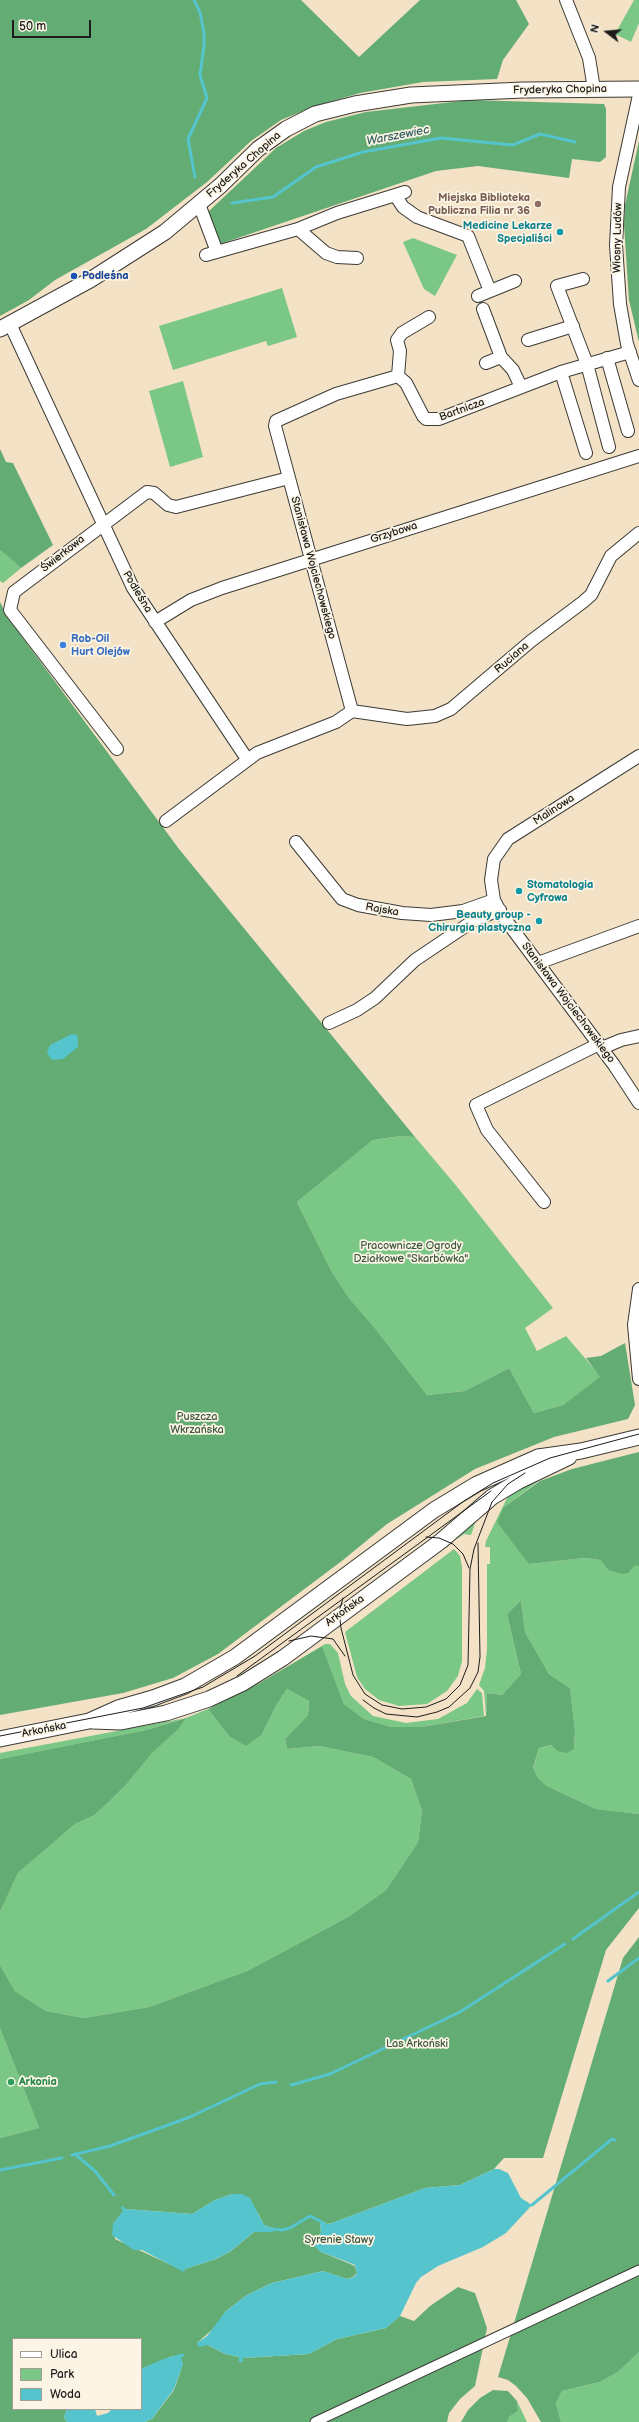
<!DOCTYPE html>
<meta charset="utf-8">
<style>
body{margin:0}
#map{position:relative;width:639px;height:2422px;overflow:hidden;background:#f3e2c5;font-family:"Balsamiq Sans",sans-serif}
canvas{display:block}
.legend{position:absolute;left:12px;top:2338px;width:130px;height:72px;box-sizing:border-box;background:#fcf5e5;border:1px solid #a29e95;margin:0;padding:5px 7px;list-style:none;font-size:12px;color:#1c1c1c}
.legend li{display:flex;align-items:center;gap:8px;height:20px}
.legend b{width:20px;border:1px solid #a29e95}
.north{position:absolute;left:587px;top:12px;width:40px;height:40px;-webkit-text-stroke:3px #fcf5e5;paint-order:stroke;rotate:286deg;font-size:11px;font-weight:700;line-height:16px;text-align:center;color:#1c1c1c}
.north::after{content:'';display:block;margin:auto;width:14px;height:18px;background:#1c1c1c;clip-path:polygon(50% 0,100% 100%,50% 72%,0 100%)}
.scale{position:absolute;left:12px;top:20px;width:79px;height:18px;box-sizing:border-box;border:2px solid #1c1c1c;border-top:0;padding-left:5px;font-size:12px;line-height:14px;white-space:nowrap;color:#1c1c1c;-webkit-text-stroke:3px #fcf5e5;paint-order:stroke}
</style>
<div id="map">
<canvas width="639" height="2422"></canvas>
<ul class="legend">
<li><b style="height:5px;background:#fff"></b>Ulica</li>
<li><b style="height:11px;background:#7ac786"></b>Park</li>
<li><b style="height:11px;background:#56c4cc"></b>Woda</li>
</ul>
<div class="north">N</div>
<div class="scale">50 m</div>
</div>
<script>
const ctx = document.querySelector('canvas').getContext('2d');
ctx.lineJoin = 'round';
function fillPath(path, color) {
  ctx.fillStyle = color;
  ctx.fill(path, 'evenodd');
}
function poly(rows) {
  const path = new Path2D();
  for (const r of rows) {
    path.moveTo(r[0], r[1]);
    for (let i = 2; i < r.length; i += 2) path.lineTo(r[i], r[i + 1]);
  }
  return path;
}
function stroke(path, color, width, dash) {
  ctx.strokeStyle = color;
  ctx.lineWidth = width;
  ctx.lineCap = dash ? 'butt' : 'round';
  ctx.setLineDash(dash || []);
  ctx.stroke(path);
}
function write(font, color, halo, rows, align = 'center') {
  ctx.font = font + ' "Balsamiq Sans",sans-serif';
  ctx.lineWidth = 3.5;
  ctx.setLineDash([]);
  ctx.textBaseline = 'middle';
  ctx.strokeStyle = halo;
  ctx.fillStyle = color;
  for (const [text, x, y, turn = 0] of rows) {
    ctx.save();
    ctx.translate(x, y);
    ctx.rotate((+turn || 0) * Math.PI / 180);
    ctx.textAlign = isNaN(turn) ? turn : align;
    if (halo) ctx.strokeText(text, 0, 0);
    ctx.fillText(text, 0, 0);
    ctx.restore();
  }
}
fillPath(poly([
 [634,0,639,0,639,23,631,42,615,34],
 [413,238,457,255,435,296,424,289,403,242],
 [282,288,297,337,268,346,266,341,173,370,159,326],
 [183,381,203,457,170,467,149,391],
 [0,550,21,568,3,583,0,581],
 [401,1136,415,1137,454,1183,553,1308,525,1328,537,1351,566,1336,601,1377,563,1405,534,1413,509,1368,465,1391,427,1395,374,1327,349,1298,332,1272,297,1202,373,1140],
 [540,1480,504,1507,529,1564,585,1558,600,1560,608,1570,639,1559,639,1814,596,1809,547,1786,538,1778,533,1769,539,1748,551,1745,557,1751,574,1749,575,1730,570,1688,549,1674,525,1632,521,1600,507,1614,521,1674,502,1695,487,1693,486,1715,484,1691,479,1685,485,1668,487,1649,487,1564,490,1564,490,1547,485,1547,486,1541,508,1496,512,1492],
 [477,1517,471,1535,464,1534,457,1539,452,1536],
 [454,1549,460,1556,462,1567,462,1661,458,1676,447,1691,427,1704,399,1706,379,1700,365,1689,357,1677,345,1632],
 [324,1598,325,1601,242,1662,241,1660],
 [325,1644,330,1644,338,1653,345,1684,351,1696,373,1716,406,1723,438,1719,467,1703,477,1689,482,1693,484,1716,421,1727,391,1727,364,1719,344,1704,322,1646],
 [287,1689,309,1701,308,1715,285,1739,287,1749,319,1746,373,1757,411,1779,422,1811,418,1842,386,1890,348,1917,247,1971,149,2007,84,2018,46,2011,15,1991,0,1965,0,1912,18,1873,75,1824,95,1815,125,1786,153,1752,185,1718,146,1730,0,1759,0,1753,186,1718,208,1709,229,1736,262,1734,277,1704],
 [0,2028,39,2128,0,2138],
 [639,2352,639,2422,561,2422,556,2403,562,2391,600,2382,618,2372],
 [517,2401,527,2422,507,2422,509,2417,518,2411]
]), '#7ac786');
fillPath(poly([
 [0,0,301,0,359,57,420,0,516,0,529,24,503,60,497,79,423,82,360,93,315,106,281,120,251,141,207,182,146,229,55,280,29,300,0,316],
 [470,100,604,104,606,109,606,157,600,162,572,159,569,178,478,166,436,171,220,244,208,212,276,148,304,131,326,122,366,112],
 [639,141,639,342,629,300,624,225,625,205],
 [0,449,6,462,13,463,53,545,21,568,0,550],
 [0,602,8,618,179,849,415,1137,401,1136,373,1140,297,1202,332,1272,349,1298,374,1327,427,1395,465,1391,509,1368,534,1413,563,1405,600,1377,586,1358,601,1356,625,1343,635,1405,628,1419,554,1437,475,1469,387,1524,343,1560,218,1654,173,1678,123,1693,0,1715],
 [639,1452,639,1566,635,1565,628,1573,622,1574,608,1570,600,1560,585,1558,529,1564,497,1522,504,1507,540,1481,572,1469],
 [521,1600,525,1632,549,1674,570,1688,575,1730,574,1749,567,1753,557,1751,551,1745,539,1748,533,1768,538,1778,547,1786,596,1809,639,1814,639,1908,606,1950,543,2158,504,2158,494,2169,460,2185,425,2188,332,2223,327,2224,323,2221,320,2223,321,2233,313,2240,319,2251,355,2266,357,2273,353,2277,347,2279,323,2271,272,2283,247,2295,226,2311,214,2328,197,2343,208,2345,225,2354,239,2357,239,2361,243,2358,309,2354,337,2339,386,2328,400,2316,414,2321,430,2306,458,2287,475,2293,487,2328,475,2386,460,2399,449,2413,447,2422,145,2422,152,2419,174,2390,183,2364,173,2356,141,2369,141,2339,13,2339,13,2409,67,2409,64,2417,67,2422,0,2422,0,2138,39,2128,0,2028,0,1965,15,1991,46,2011,84,2018,149,2007,247,1971,348,1917,386,1890,418,1842,422,1811,411,1779,373,1757,319,1746,287,1749,285,1739,308,1715,309,1701,287,1689,277,1704,262,1734,246,1746,229,1736,208,1709,258,1684,322,1646,344,1704,364,1719,391,1727,421,1727,486,1716,487,1693,502,1695,521,1674,507,1614],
 [232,2194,242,2194,258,2213,264,2225,273,2228,273,2231,254,2232,231,2251,216,2259,185,2269,184,2271,115,2239,113,2224,125,2209,192,2214,215,2200],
 [186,1718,178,1729,153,1752,125,1786,95,1815,75,1824,18,1873,0,1912,0,1759,146,1730],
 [639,1937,639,2352,618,2372,600,2382,562,2391,556,2403,561,2422,541,2422,527,2398,516,2386,508,2380,498,2377,623,1958],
 [493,2390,508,2391,517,2401,518,2411,509,2417,507,2422,461,2422,468,2410,480,2398]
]), '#63ac73');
fillPath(poly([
 [72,1034,77,1035,78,1039,78,1047,63,1059,52,1060,47,1053,50,1045],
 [494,2169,499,2169,508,2173,521,2198,532,2205,506,2233,483,2247,438,2266,421,2277,416,2283,400,2316,386,2328,337,2339,309,2354,243,2358,243,2362,239,2362,239,2357,225,2354,208,2345,199,2347,197,2343,207,2336,226,2311,247,2295,272,2283,323,2271,347,2279,354,2277,357,2273,355,2265,319,2251,312,2243,321,2233,320,2223,323,2221,327,2224,332,2223,425,2188,460,2185],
 [232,2194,242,2194,250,2198,264,2225,273,2228,273,2232,254,2232,231,2251,216,2259,185,2269,184,2272,142,2250,134,2250,112,2235,113,2224,123,2211,121,2207,123,2206,125,2209,192,2214,215,2200],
 [180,2354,183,2364,174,2389,152,2419,145,2422,67,2422,64,2417,67,2409,95,2409,97,2416,108,2413,112,2409,141,2409,141,2369,161,2360]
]), '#56c4cc');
stroke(poly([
 [194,0,200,12,204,33,204,46,200,75,207,98,188,139,195,177],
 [232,203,273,197,316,167,363,152,441,138,513,145,540,134,575,142],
 [573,1939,639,1892],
 [608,1981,639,1958],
 [291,2085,330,2074,460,2012,565,1944],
 [75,2154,95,2171,114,2195],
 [72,2155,110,2146,190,2117,260,2084,276,2082],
 [0,2170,62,2158],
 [532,2205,612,2139,615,2140],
 [273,2229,282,2230,290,2228,310,2216,322,2222],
 [181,2356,183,2355]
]), '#56c4cc', 3);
const pedestrian = poly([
 [315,2422,639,2270]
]);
const minor = poly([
 [566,0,589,58,594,89],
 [639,95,619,187,616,245,620,304,627,344,639,380],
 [395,195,403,207,417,217,468,236,490,291],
 [199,204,217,252],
 [298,229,337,213,405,192],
 [206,255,298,229,326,253,337,257,357,258],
 [583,279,557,286,587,364,609,447],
 [478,296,515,281],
 [483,309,501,357,513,370,521,387],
 [10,324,133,588,247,759],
 [528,340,573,326],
 [607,358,628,431],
 [486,363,501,357],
 [561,372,586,453],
 [398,376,400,351,397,340,402,333,429,317],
 [155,622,191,600,222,588,639,456],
 [352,711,275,426,276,421,336,394,398,376,406,383,423,416,426,419,439,419,561,372,630,352],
 [352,711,407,719,435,716,451,709,531,641,583,602,591,595,611,556,639,533],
 [117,749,10,610,14,592,147,492,154,493,168,505,176,507,289,478],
 [639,756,508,839,494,859,491,880,494,900,502,915,614,1065,639,1103],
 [166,821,257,753,336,722,352,711],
 [296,842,342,899,358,905,402,913,431,915,463,911,494,900],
 [538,963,639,926],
 [329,1023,357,1010,375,998,415,960,476,919,500,910],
 [602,1048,621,1040,639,1036],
 [544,1202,487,1130,476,1105,599,1044],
 [639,1289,634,1325,639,1379]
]);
const tertiary = poly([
 [0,329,90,280,165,232,220,186,258,149,286,129,315,114,355,104,411,95,523,90,639,89],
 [92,1721,121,1722,166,1713,209,1699,243,1683,283,1658,441,1541,492,1497,519,1481,569,1457],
 [0,1739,89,1721,118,1708,153,1698,185,1686,235,1657,434,1510,477,1484,538,1457,581,1451,639,1437]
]);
stroke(pedestrian, '#3c3a35', 11);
stroke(minor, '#3c3a35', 14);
stroke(tertiary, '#3c3a35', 17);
stroke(pedestrian, '#fff', 9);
stroke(minor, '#fff', 12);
stroke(tertiary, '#fff', 15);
stroke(poly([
 [426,1537,439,1538,453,1544,463,1554,469,1568],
 [343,1598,339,1612,341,1628,353,1675,365,1694,382,1705,402,1709,426,1707,446,1699,460,1685,468,1665,470,1569,474,1549,492,1502,508,1484,525,1473],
 [289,1641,311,1636,333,1639,345,1656],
 [237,1676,491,1491],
 [363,1700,374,1708,386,1714,417,1717,437,1712,449,1707,470,1688,478,1672,480,1657,478,1543],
 [0,1736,143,1708,203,1687,255,1656,464,1501,493,1483,550,1458,639,1434]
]), '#1c1c1c', 1);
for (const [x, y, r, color] of [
 [538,204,4,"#8d6e63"],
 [560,232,4,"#0f9aa8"],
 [74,276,4,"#1a4fb4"],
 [63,645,4,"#3f7fe0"],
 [519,891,4,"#0f9aa8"],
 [539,921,4,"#0f9aa8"],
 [11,2082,4,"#2e9e5b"]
]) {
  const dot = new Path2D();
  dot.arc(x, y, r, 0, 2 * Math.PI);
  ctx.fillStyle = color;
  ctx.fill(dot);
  stroke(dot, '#fcf5e5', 1.5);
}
write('11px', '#1c1c1c', '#fcf5e5', [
 ["Fryderyka Chopina",560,90,-1],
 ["Fryderyka Chopina",244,165,-41],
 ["Wiosny Ludów",618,238,-89],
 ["Bartnicza",462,410,-20],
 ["Grzybowa",394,533,-18],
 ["Świerkowa",63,554,-38],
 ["Stanisława Wojciechowskiego",313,568,75],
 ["Podleśna",137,592,59],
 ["Ruciana",512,658,-41],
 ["Malinowa",554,810,-33],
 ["Rajska",382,910,10],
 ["Stanisława Wojciechowskiego",568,1003,53],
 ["Arkońska",345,1611,-36],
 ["Arkońska",44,1730,-11]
]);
write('bold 11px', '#785e54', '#fcf5e5', [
 ["Miejska Biblioteka",530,198],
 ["Publiczna Filia nr 36",530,211]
], 'right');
write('bold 11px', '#0d838f', '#fcf5e5', [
 ["Medicine Lekarze",552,226],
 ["Specjaliści",552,239],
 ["Stomatologia",527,885,"left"],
 ["Cyfrowa",527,898,"left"],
 ["Beauty group -",531,915],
 ["Chirurgia plastyczna",531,928]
], 'right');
write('bold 11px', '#164399', '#fcf5e5', [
 ["Podleśna",82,276]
], 'left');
write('bold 11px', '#366cbe', '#fcf5e5', [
 ["Rob-Oil",71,639],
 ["Hurt Olejów",71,652]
], 'left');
write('11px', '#3d5841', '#fcf5e5', [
 ["Pracownicze Ogrody",411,1246],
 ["Działkowe \"Skarbówka\"",411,1259],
 ["Puszcza",197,1417],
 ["Wkrzańska",197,1430],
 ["Las Arkoński",417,2044],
 ["Syrenie Stawy",339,2240]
]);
write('bold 11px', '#27864d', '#fcf5e5', [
 ["Arkonia",19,2082]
], 'left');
write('italic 12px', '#335f62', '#fcf5e5', [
 ["Warszewiec",398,136,-11]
]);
</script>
